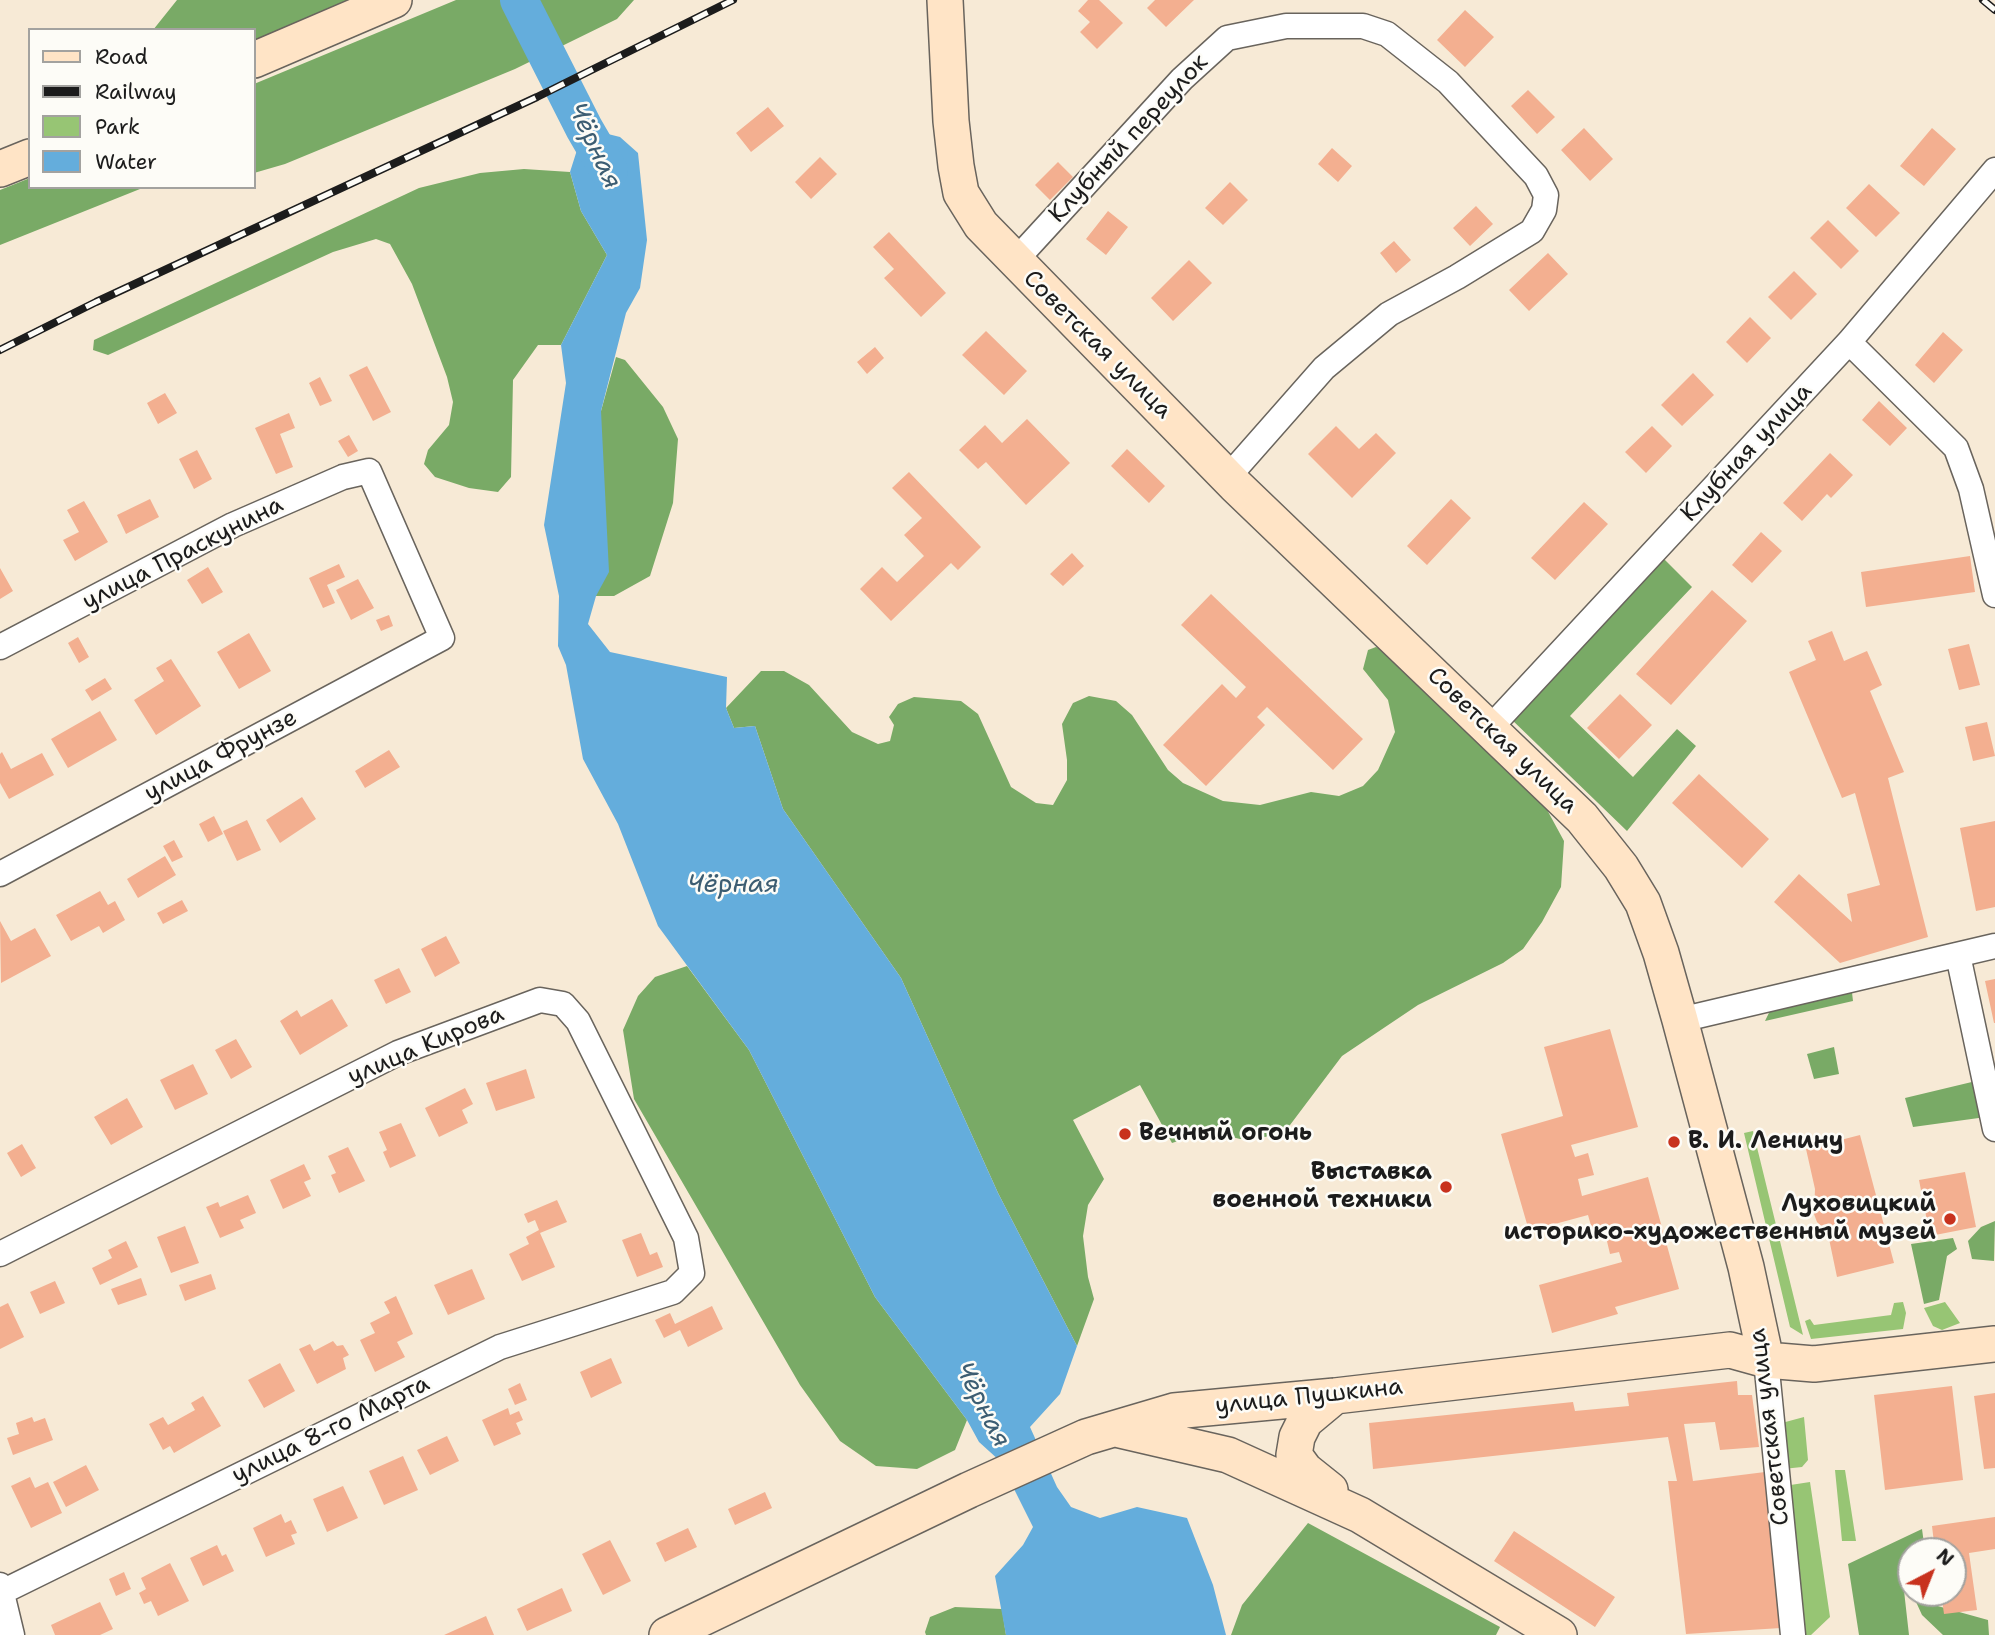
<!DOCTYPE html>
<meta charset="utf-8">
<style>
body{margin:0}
#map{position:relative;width:1995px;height:1635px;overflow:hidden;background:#f7ead6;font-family:"Shantell Sans",sans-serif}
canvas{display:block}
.legend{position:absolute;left:28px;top:28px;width:228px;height:161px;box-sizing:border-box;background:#fdfcf7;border:2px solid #a3a29f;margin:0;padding:9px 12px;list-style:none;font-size:21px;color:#1c1c1c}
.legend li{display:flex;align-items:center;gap:14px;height:35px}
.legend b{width:35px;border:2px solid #a3a29f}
.north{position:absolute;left:1897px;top:1537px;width:70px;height:70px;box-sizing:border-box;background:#fdfcf7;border:2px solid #a3a29f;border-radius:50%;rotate:42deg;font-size:19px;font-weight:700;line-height:28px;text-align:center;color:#1c1c1c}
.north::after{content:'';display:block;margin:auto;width:24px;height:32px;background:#c8321e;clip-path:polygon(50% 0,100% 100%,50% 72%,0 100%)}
</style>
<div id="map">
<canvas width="1995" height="1635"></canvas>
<ul class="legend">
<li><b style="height:9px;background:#ffe4c6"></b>Road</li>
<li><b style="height:9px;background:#1c1c1c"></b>Railway</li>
<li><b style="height:19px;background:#97c574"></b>Park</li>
<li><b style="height:19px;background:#64addc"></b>Water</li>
</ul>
<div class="north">N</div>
</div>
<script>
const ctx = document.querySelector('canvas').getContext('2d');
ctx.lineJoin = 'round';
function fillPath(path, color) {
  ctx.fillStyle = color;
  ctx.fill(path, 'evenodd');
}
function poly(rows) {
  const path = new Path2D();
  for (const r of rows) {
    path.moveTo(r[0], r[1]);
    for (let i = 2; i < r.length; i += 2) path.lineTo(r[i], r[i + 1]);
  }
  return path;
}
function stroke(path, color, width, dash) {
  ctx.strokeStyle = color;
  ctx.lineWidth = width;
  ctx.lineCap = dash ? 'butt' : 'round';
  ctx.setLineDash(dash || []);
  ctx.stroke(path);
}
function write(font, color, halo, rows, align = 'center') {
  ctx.font = font + ' "Shantell Sans",sans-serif';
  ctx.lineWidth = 5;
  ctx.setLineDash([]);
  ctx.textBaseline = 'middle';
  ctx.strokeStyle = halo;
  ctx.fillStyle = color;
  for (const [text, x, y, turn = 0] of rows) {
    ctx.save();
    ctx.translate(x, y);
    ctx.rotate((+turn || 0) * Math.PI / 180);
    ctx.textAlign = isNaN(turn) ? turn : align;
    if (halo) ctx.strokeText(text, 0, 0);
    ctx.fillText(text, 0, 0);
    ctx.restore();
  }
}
fillPath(poly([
 [1753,1131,1803,1335,1790,1327,1744,1133],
 [1903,1302,1906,1313,1903,1329,1811,1339,1805,1321,1810,1319,1814,1325,1891,1315,1894,1303],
 [1945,1302,1960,1323,1942,1330,1933,1326,1924,1308],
 [1804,1417,1808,1460,1802,1467,1783,1469,1778,1424],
 [1835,1470,1845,1470,1856,1541,1842,1541],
 [1810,1482,1830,1617,1811,1635,1795,1635,1784,1486]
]), '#97c574');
fillPath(poly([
 [177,0,364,0,254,40,254,30,153,30],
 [456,0,634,0,617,19,515,69,285,164,254,173,254,84],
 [524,169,570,172,581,211,607,255,561,345,538,345,513,380,511,477,498,492,469,488,435,477,424,464,428,450,449,425,453,402,447,377,412,284,390,244,376,239,333,252,108,355,93,350,94,340,419,188,480,173],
 [30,178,30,187,145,187,0,245,0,190],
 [616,357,625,360,663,407,678,439,673,503,650,576,614,596,596,596,601,411],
 [1664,559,1692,587,1570,716,1633,777,1677,729,1696,746,1627,831,1509,717],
 [1376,647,1400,657,1539,795,1564,841,1561,887,1542,922,1523,949,1503,963,1418,1005,1342,1056,1287,1129,1265,1137,1240,1139,1208,1131,1172,1143,1140,1085,1073,1120,1104,1179,1088,1205,1083,1236,1088,1277,1094,1299,1077,1346,998,1193,901,978,783,809,755,726,734,728,726,708,761,671,784,671,809,685,852,732,878,744,890,741,894,725,889,717,898,704,914,697,961,701,978,714,1011,787,1036,803,1053,805,1067,780,1067,760,1062,724,1073,703,1089,696,1116,701,1132,715,1168,770,1183,783,1223,801,1260,805,1311,792,1339,796,1363,786,1378,770,1395,732,1388,700,1363,669,1368,650],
 [687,966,749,1050,875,1297,967,1420,955,1450,917,1469,876,1466,840,1441,800,1385,634,1099,623,1030,638,996,655,977],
 [1849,967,1853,1001,1765,1021,1783,984],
 [1834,1047,1839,1074,1814,1079,1807,1054],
 [1976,1081,1986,1117,1913,1127,1905,1098],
 [1995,1221,1994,1261,1972,1259,1968,1241,1981,1227],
 [1953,1238,1957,1249,1947,1256,1939,1300,1924,1304,1911,1244],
 [1308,1523,1500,1627,1496,1635,1231,1635,1242,1605],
 [1922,1529,1925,1551,1911,1551,1911,1590,1902,1573,1909,1635,1859,1635,1848,1564],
 [1912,1593,1932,1593,1934,1605,1988,1620,1989,1635,1943,1635,1922,1615],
 [955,1607,1002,1609,1006,1635,926,1635,925,1632,930,1617]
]), '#79aa66');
fillPath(poly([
 [584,128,620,137,638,153,647,240,640,288,626,313,601,411,609,572,596,596,588,624,610,652,727,677,726,708,734,728,755,726,783,809,901,978,998,1193,1077,1346,1060,1394,1030,1427,1057,1487,1071,1507,1100,1518,1137,1507,1187,1518,1213,1585,1226,1635,1006,1635,995,1576,1023,1545,1033,1527,1000,1461,979,1442,967,1420,875,1297,749,1050,658,926,618,824,583,759,566,665,558,646,559,596,544,525,566,383,561,345,607,255,581,211,570,172]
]), '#64addc');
stroke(poly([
 [519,0,584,128,609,171]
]), '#64addc', 38);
fillPath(poly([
 [1088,0,1099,0,1123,23,1097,49,1080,32,1090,22,1078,11],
 [1155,0,1194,0,1166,27,1147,8],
 [1465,10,1494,37,1465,67,1437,40],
 [1528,90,1555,117,1537,134,1511,106],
 [768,107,784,126,751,152,736,133],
 [1584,128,1613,159,1590,181,1561,150],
 [1932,128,1956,149,1924,186,1900,166],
 [1332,148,1352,166,1338,182,1318,164],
 [820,157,837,174,811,199,795,182],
 [1058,162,1073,177,1050,200,1035,185],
 [1230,182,1248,200,1223,225,1205,208],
 [1869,184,1900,213,1876,237,1846,208],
 [1476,206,1493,224,1470,246,1453,228],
 [1108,211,1128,227,1106,255,1086,239],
 [1828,220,1859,251,1841,269,1810,238],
 [889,232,946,293,921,317,884,278,894,269,873,247],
 [1394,241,1411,260,1396,273,1380,253],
 [1548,253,1568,274,1529,311,1509,290],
 [1189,260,1212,283,1173,321,1151,298],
 [1794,271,1817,294,1791,320,1768,297],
 [1750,317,1771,338,1747,363,1726,342],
 [986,331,1027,371,1004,395,962,355],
 [1943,332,1963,350,1934,383,1915,365],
 [875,347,884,358,867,374,857,362],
 [367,366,391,412,373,421,349,375],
 [1693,373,1714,395,1682,426,1661,405],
 [320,377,332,401,320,406,309,383],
 [165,393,177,413,158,424,147,403],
 [1879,401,1907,428,1890,446,1862,420],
 [289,413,295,428,280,434,293,467,276,474,255,428],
 [1027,419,1070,463,1026,505,986,462,978,469,959,450,985,425,1002,443],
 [1336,426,1359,449,1376,433,1396,453,1352,498,1308,454],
 [1652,426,1672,446,1646,473,1625,452],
 [349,435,358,451,348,457,338,441],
 [1127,449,1165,486,1149,503,1111,466],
 [197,450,212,479,194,489,179,459],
 [1830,453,1853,475,1831,498,1827,494,1802,521,1783,503],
 [909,472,981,547,958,570,951,563,891,621,860,589,882,567,897,582,924,556,904,535,922,518,892,488],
 [150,499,159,517,126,534,117,515],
 [1451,499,1471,518,1427,565,1407,546],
 [84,501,108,542,75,561,63,540,79,532,67,510],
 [1584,502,1608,524,1555,580,1531,558],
 [1761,532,1782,551,1752,583,1732,565],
 [1072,553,1084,566,1063,586,1050,574],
 [1970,556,1975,592,1866,607,1861,572],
 [339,564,345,577,327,585,335,603,323,608,309,578],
 [208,567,223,592,202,604,187,580],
 [0,568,13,591,0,599],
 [358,579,374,608,351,620,336,590],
 [1712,590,1747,621,1671,705,1636,674],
 [1211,594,1363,739,1333,770,1267,707,1257,717,1265,725,1206,786,1163,745,1222,684,1236,698,1246,687,1181,625],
 [389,615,393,626,381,631,376,620],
 [1832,631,1844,661,1867,651,1882,685,1870,691,1904,772,1888,778,1928,937,1840,963,1774,902,1799,874,1852,922,1847,894,1880,885,1855,793,1842,798,1789,672,1816,660,1808,641],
 [249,633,271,671,239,689,217,652],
 [78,637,89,657,79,663,68,643],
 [1969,644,1980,685,1959,690,1948,649],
 [171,659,201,706,156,735,134,700,164,681,156,668],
 [105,678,112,689,92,701,85,690],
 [1620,694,1652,725,1619,759,1587,728],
 [100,711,117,740,68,768,51,739],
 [1987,722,1995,756,1973,761,1965,727],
 [389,750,400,767,365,788,355,771],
 [2,752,11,769,42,753,54,775,9,799,0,783,0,754],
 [1699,774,1769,839,1742,868,1672,803],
 [302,797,316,819,280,843,266,820],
 [214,816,223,834,208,842,199,824],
 [247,820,261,850,237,861,223,831],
 [1995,821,1995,907,1976,911,1960,828],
 [174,840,183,857,172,862,163,846],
 [165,856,176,875,138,898,127,879],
 [100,891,108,905,115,901,125,920,103,933,99,926,71,941,56,915],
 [182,900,188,911,163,924,157,913],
 [0,921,11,941,35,928,51,956,1,983],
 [446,936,460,963,435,977,421,949],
 [399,968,411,992,386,1004,374,980],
 [1995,979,1995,1023,1994,1023,1985,981],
 [332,999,348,1026,300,1055,280,1021,297,1010,301,1017],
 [1610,1029,1638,1127,1571,1145,1575,1157,1588,1153,1594,1175,1578,1179,1582,1196,1648,1177,1679,1289,1615,1307,1618,1314,1552,1333,1539,1285,1622,1262,1619,1252,1610,1254,1606,1237,1611,1235,1608,1225,1592,1229,1588,1215,1529,1231,1501,1134,1563,1116,1544,1047],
 [236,1039,252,1067,231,1079,215,1050],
 [193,1064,208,1094,175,1110,160,1080],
 [526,1069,535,1098,496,1111,486,1083],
 [465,1088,473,1104,462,1110,468,1123,439,1137,425,1108],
 [127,1098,143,1127,111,1145,94,1117],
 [401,1123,416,1156,390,1168,383,1152,387,1150,379,1132],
 [1860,1135,1894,1263,1837,1277,1828,1234,1817,1222,1814,1214,1815,1189,1806,1149],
 [22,1144,36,1168,21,1177,7,1153],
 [348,1147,365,1181,339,1193,331,1175,336,1173,328,1156],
 [304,1164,311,1179,304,1182,311,1196,283,1209,270,1180],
 [1965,1172,1976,1227,1930,1236,1919,1180],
 [248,1195,256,1213,240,1220,244,1228,220,1238,206,1207,218,1202,220,1207],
 [557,1200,567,1222,540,1233,555,1267,522,1281,509,1254,529,1244,526,1237,539,1230,535,1220,528,1223,524,1214],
 [185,1226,199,1263,171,1273,157,1237],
 [641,1233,650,1255,657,1252,663,1267,637,1277,622,1240],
 [126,1241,138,1267,100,1285,92,1268,112,1258,108,1250],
 [472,1269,485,1299,448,1315,434,1285],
 [211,1274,216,1289,185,1301,179,1285],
 [141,1278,147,1295,118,1305,111,1289],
 [55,1281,65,1303,40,1314,30,1292],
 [396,1296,413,1334,397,1342,405,1357,375,1372,360,1340,375,1333,370,1323,390,1313,384,1302],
 [8,1303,24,1337,0,1349,0,1307],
 [712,1306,723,1329,688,1347,680,1330,664,1338,655,1320,670,1313,675,1324],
 [333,1341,337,1346,343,1345,349,1355,343,1358,346,1369,317,1384,299,1349,310,1344,314,1351],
 [611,1358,622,1383,591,1398,580,1372],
 [280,1363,295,1391,264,1408,248,1380],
 [1737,1381,1738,1395,1752,1395,1759,1447,1720,1450,1715,1422,1684,1424,1693,1481,1765,1472,1781,1628,1686,1634,1668,1481,1677,1481,1668,1437,1373,1469,1369,1423,1573,1402,1575,1411,1629,1406,1627,1393],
 [520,1383,527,1400,515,1405,508,1389],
 [1952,1386,1963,1480,1885,1490,1874,1395],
 [1995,1393,1995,1468,1984,1469,1974,1396],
 [203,1396,221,1426,174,1453,170,1446,163,1450,149,1424,163,1417,168,1425,195,1410,191,1403],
 [508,1408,510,1415,519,1411,523,1420,516,1423,521,1434,494,1446,482,1420],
 [32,1417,34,1422,45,1418,53,1440,13,1455,7,1438,19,1434,16,1423],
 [447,1436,459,1461,430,1475,417,1450],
 [403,1456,418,1490,384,1505,369,1471],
 [86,1465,99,1490,66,1507,53,1482],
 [30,1477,35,1488,48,1482,62,1513,31,1528,11,1486],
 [343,1486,358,1518,327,1532,313,1499],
 [765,1492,772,1508,735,1525,728,1509],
 [281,1514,285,1523,291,1520,297,1533,291,1535,295,1544,266,1557,253,1528],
 [1995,1517,1995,1549,1969,1553,1977,1610,1944,1614,1941,1593,1953,1593,1953,1551,1935,1551,1932,1526],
 [688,1528,697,1547,665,1562,656,1543],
 [1514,1531,1615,1597,1595,1627,1494,1561],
 [610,1540,631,1581,603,1595,582,1554],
 [217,1545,222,1556,226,1554,234,1571,203,1586,190,1558],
 [170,1563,189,1601,158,1616,151,1601,144,1604,139,1593,146,1589,141,1578],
 [124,1572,131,1589,116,1596,109,1579],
 [562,1588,572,1611,527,1631,517,1609],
 [100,1602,113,1629,100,1635,55,1635,51,1625],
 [486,1616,494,1635,444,1635]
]), '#f3af90');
const street = poly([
 [1015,261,1182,79,1227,38,1286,26,1363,26,1387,34,1448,82,1536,176,1546,195,1544,210,1532,231,1457,277,1389,314,1324,368,1228,477],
 [1849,342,1956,448,1971,489,1995,595],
 [0,647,233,525,343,477,369,471,442,638,0,874],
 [1490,728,1849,342,1995,170],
 [1958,955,1995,1129],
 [1680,1020,1995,946],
 [0,1254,398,1053,540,1000,563,1004,578,1021,686,1238,692,1273,673,1292,500,1347,0,1593],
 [1766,1360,1793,1635],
 [0,1585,12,1635]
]);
const secondary = poly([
 [945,0,951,121,956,166,961,193,981,225,1235,485,1582,818,1621,867,1643,903,1661,953,1680,1020,1746,1267,1766,1360],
 [254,60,394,0],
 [0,169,30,157],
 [1120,1430,1228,1455,1360,1515,1559,1635],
 [1330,1490,1305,1470,1294,1455,1297,1437,1305,1421,1335,1396],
 [667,1635,969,1490,1086,1437,1174,1411,1335,1396,1730,1350,1766,1360,1814,1364,1995,1344]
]);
stroke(street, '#69645d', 27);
stroke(secondary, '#69645d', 38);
stroke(street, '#fff', 24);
stroke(secondary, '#ffe4c6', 35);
const rail = poly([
 [1983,0,1995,10],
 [0,350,96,302,537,97,733,0]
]);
stroke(rail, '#1c1c1c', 8);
stroke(rail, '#fdfcf7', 5, [16]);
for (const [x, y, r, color] of [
 [1125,1134,7,"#c8321e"],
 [1674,1142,7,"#c8321e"],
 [1446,1187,7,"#c8321e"],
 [1950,1219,7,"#c8321e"]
]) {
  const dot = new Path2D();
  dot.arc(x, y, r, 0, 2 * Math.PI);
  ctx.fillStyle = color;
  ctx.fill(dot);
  stroke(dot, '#fdfcf7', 2.5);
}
write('24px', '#1c1c1c', '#fdfcf7', [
 ["Клубный переулок",1129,139,-47],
 ["Советская улица",1097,345,45],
 ["Клубная улица",1747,453,-47],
 ["улица Праскунина",183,554,-27],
 ["Советская улица",1502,741,44],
 ["улица Фрунзе",221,756,-28],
 ["улица Кирова",426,1046,-23],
 ["улица Пушкина",1309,1397,-6],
 ["Советская улица",1770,1427,-97],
 ["улица 8-го Марта",331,1430,-26]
]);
write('bold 24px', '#1c1c1c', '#fdfcf7', [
 ["Вечный огонь",1139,1134],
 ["В. И. Ленину",1688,1142],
 ["Выставка",1432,1173,"right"],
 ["военной техники",1432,1201,"right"],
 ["Луховицкий",1936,1205,"right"],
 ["историко-художественный музей",1936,1233,"right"]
], 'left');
write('italic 26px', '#3c5d72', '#fdfcf7', [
 ["Чёрная",594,146,65],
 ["Чёрная",733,885],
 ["Чёрная",982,1405,63]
]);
</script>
